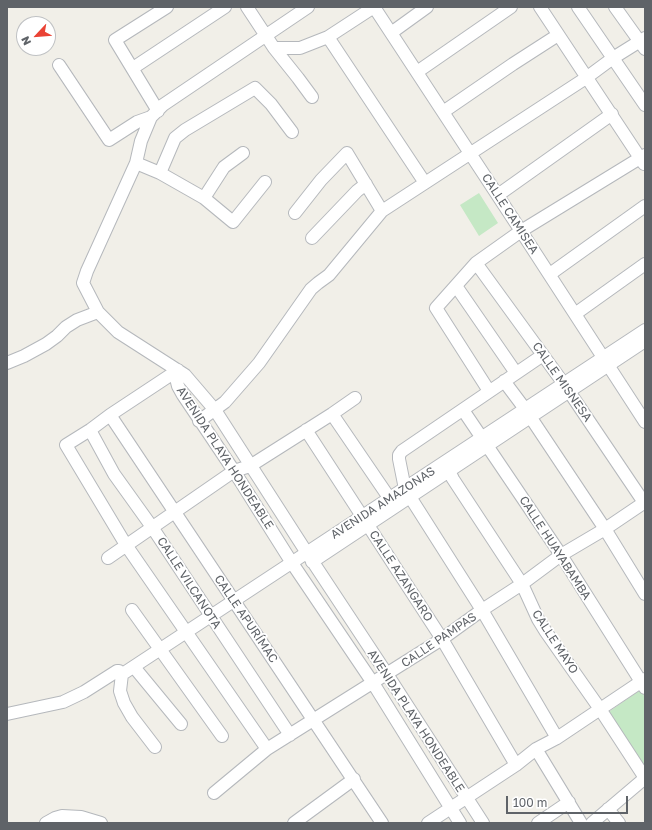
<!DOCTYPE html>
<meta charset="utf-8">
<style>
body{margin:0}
#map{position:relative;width:652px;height:830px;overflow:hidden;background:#f1efe8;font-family:"Golos Text",sans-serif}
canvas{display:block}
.frame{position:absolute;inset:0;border:8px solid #5f6368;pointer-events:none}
.north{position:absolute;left:16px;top:16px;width:40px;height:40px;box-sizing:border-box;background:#fff;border:1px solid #bfc1c3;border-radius:50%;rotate:244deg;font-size:11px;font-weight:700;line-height:16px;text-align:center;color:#5f6368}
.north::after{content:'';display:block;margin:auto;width:14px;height:18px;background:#ea4335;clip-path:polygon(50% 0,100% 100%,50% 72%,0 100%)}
.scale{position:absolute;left:506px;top:796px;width:122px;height:18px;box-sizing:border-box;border:2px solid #5f6368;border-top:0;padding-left:5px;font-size:12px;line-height:14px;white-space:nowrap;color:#5f6368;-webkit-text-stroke:3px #fff;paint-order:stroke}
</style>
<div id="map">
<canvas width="652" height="830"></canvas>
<div class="frame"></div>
<div class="north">N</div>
<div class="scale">100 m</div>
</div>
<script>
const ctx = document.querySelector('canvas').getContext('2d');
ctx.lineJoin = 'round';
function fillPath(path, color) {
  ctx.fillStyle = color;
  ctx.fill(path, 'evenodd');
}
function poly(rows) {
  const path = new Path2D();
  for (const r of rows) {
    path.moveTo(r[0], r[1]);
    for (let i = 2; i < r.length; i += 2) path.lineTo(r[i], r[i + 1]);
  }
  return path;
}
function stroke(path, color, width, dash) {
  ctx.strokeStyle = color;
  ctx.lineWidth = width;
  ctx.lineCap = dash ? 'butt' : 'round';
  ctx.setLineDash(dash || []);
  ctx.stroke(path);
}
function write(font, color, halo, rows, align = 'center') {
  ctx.font = font + ' "Golos Text",sans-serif';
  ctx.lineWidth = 3.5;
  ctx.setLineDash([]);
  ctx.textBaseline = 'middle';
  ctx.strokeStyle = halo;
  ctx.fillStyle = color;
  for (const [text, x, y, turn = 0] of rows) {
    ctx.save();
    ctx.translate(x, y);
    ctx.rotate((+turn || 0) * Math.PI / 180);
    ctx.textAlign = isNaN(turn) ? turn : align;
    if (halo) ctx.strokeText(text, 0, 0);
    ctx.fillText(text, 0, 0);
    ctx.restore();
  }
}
fillPath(poly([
 [479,193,498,223,479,236,460,205],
 [640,690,645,697,645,773,607,713]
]), '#c5e8c5');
const minor = poly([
 [247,7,274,48,298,78,312,97],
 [308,7,163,105,151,117,141,141,136,163,87,271,83,283,98,312,118,332,185,375,215,410,307,553,387,674,483,823],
 [540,7,644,164],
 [578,7,645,105],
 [615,7,645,49],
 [391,33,427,7],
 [328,37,425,183],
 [274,48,300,48,328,37,374,7,521,231,645,422],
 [59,65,109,140,137,122,151,117],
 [133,68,225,7],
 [417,72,511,7],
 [158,111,115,40,167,7],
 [443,112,513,64,558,35],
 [136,163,160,173,204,198,233,222,265,182],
 [160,173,175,138,185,130,255,88,271,104,292,132],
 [498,195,612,114],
 [204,198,224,167,243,153],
 [295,213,321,180,347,153,382,211],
 [312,238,357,191,366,184],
 [476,263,564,384,645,504],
 [550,274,645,206],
 [456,286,516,373],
 [575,314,645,264],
 [543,355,402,451,399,455,399,459,405,489,482,610,557,738],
 [7,363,24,356,46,344,57,336,66,327,77,320,98,312],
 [178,370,176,378,178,386,183,395,234,471,292,563,373,683,460,823],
 [178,370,110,415,90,430,66,445,126,545,267,749],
 [504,381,525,409,605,529,645,594],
 [489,391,436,308,476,263,521,231,645,155],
 [463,410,561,555,645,688],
 [332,414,390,499],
 [110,415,382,823],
 [199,421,225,402,259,363,311,289,318,283,329,275,382,211,586,78,613,58,645,38],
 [90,430,114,474,152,527,290,735],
 [306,430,442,639,516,765],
 [446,465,453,479,522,584,538,619,546,632,600,709,645,778],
 [108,558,234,471,250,466,332,414,355,398],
 [312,562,645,341],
 [132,610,222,736],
 [134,667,181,724],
 [121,675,645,330],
 [7,714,63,702,84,692,117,671,119,671,122,674,120,691,124,703,132,717,155,747],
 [536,749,581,823],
 [214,793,267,749,442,639,482,610,522,584,561,555,605,529,645,502],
 [608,809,619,823],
 [46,823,55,818,62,816,81,817,101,823],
 [294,823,354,779],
 [428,823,516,765,536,749,557,738,645,679],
 [538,823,569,802],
 [592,823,645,778]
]);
stroke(minor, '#b5b8bc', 14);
stroke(minor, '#fff', 12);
write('12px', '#5f6368', '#fff', [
 ["CALLE CAMISEA",510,214,57],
 ["CALLE MISNESA",562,382,55],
 ["AVENIDA PLAYA HONDEABLE",225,458,57],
 ["AVENIDA AMAZONAS",383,503,-33],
 ["CALLE HUAYABAMBA",555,548,57],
 ["CALLE AZANGARO",401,576,57],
 ["CALLE VILCANOTA",189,583,57],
 ["CALLE APURÍMAC",246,619,56],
 ["CALLE PAMPAS",439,640,-34],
 ["CALLE MAYO",555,642,57],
 ["AVENIDA PLAYA HONDEABLE",416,721,57]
]);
</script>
